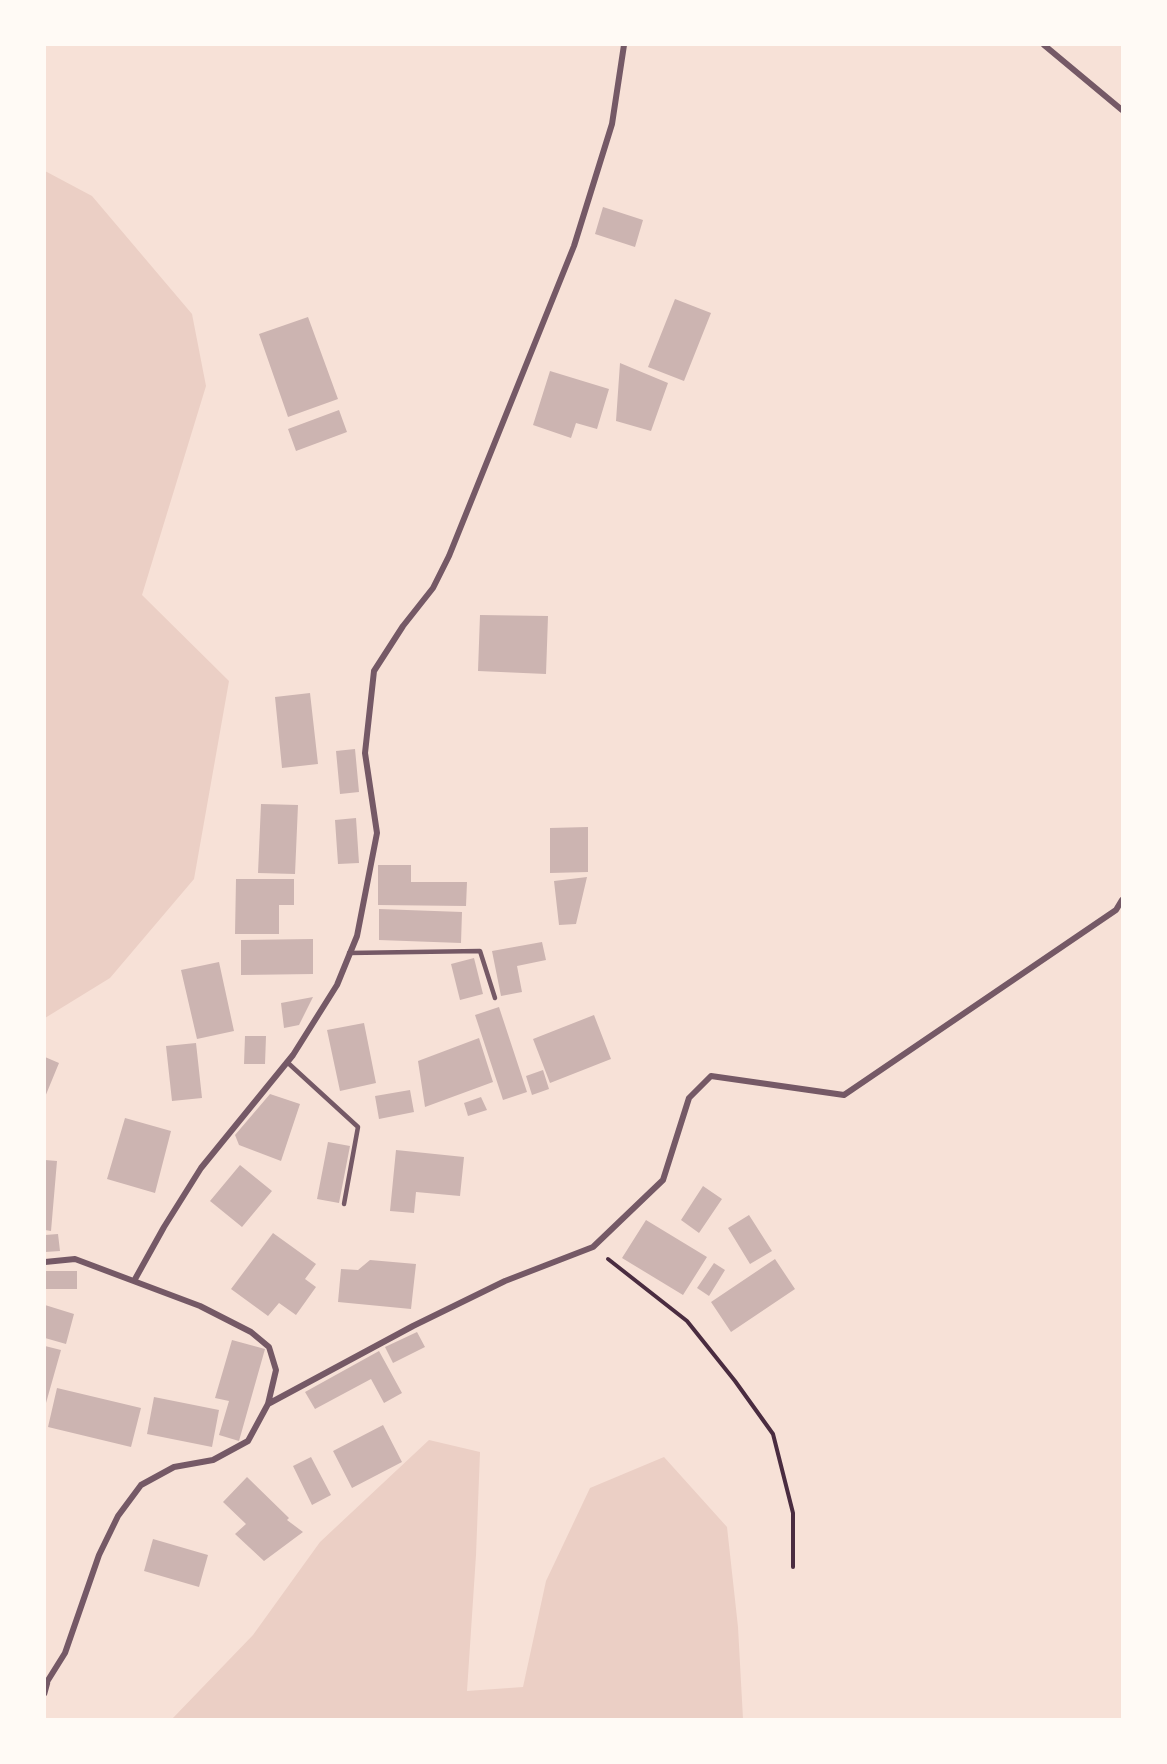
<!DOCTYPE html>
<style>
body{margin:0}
#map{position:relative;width:1167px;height:1764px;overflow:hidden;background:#f7e1d7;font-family:Poppins,sans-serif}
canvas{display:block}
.frame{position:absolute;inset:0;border:46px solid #fffaf5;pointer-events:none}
</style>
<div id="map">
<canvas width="1167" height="1764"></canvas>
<div class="frame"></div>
</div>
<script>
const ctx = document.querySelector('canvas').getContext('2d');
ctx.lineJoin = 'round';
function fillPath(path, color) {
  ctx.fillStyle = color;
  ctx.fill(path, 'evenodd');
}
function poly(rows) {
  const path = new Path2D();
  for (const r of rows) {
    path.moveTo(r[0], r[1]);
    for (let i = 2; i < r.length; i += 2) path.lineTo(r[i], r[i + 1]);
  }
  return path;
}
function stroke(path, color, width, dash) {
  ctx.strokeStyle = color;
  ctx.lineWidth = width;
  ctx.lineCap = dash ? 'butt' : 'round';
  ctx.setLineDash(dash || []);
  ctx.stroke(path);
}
fillPath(poly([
 [45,171,92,196,192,314,206,386,142,595,229,681,194,879,110,978,45,1018],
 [429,1440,480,1452,476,1555,467,1691,523,1687,546,1581,590,1488,664,1457,727,1527,738,1627,743,1719,172,1719,253,1635,320,1542]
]), '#ebcfc5');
fillPath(poly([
 [603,207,643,220,635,247,595,234],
 [675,299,711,313,684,381,648,367],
 [308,317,338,399,288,417,259,334],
 [620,363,668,383,651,431,616,421],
 [550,371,609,389,597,429,576,423,571,438,533,425],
 [339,410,347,432,296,451,288,429],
 [480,615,548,616,546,674,478,671],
 [310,693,318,764,282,768,275,697],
 [355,749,359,792,340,794,336,751],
 [261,804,298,805,295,874,258,873],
 [356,818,359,863,338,864,335,820],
 [588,827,588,872,550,873,550,828],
 [378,865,411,865,411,882,467,882,466,906,378,905],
 [587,877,576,924,559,925,554,881],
 [236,879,294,879,294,905,279,905,279,934,235,934],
 [379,909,462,912,461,943,379,940],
 [313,939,313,974,241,975,241,940],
 [542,942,546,960,517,966,522,992,501,996,492,951],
 [474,958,483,994,460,1000,451,964],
 [219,962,234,1031,197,1039,181,970],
 [313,997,299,1025,284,1028,281,1003],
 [499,1007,527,1092,503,1100,475,1015],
 [594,1015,611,1059,550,1083,533,1039],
 [364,1023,376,1083,340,1091,327,1030],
 [245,1036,266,1036,265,1064,244,1064],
 [479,1038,493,1082,425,1107,418,1061],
 [196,1043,202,1098,172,1101,166,1046],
 [45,1057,59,1063,45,1097],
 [543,1070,549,1089,532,1095,526,1076],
 [410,1090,414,1112,379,1119,375,1096],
 [270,1094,300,1104,281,1161,239,1145,235,1135],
 [481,1097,487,1110,468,1116,464,1103],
 [125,1118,171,1131,155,1193,107,1179],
 [328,1142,350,1146,339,1203,317,1199],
 [396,1150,464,1157,460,1196,416,1192,414,1213,390,1211],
 [45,1160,57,1161,51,1231,45,1230],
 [240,1165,272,1191,242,1227,210,1201],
 [703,1186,722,1199,699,1233,681,1220],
 [749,1215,772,1251,750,1264,728,1228],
 [646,1220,707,1257,683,1295,622,1258],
 [273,1233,316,1264,305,1279,316,1287,296,1315,279,1303,268,1316,231,1289],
 [58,1234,60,1251,45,1252,45,1235],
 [775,1259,795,1289,731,1332,711,1302],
 [370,1260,416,1264,411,1309,338,1302,341,1269,358,1270],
 [714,1263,725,1270,709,1296,697,1288],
 [45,1271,77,1271,77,1289,45,1289],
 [45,1305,74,1314,66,1344,45,1338],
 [417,1332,425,1347,393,1363,385,1347],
 [232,1340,265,1349,239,1441,219,1435,229,1401,215,1398],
 [45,1346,61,1350,46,1403,45,1403],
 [379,1351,402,1393,384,1403,371,1379,315,1409,305,1392],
 [57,1388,141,1408,131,1447,48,1427],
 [154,1397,219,1410,212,1447,147,1434],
 [383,1425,402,1462,352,1488,333,1451],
 [311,1457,331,1495,312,1505,293,1466],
 [247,1477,289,1518,287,1520,303,1532,264,1561,235,1534,246,1524,223,1502],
 [153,1539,208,1555,199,1587,144,1571]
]), '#ccb4b1');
stroke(poly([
 [608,1259,687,1321,735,1381,773,1434,793,1513,793,1567]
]), '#4a2c40', 4);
stroke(poly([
 [349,953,480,951,495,998],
 [287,1062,358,1127,344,1204],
 [45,1694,48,1683]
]), '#755966', 4.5);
stroke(poly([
 [1044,45,1122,110],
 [45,1262,75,1259,200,1306,251,1332,269,1347,276,1370,268,1404,248,1441,213,1460,174,1467,141,1485,118,1516,99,1555,65,1653,45,1685],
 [134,1281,164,1227,201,1168,293,1055,337,985,357,936,377,833,365,753,374,671,403,626,433,588,449,556,574,246,612,124,624,45],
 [268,1404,413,1326,505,1281,593,1247,663,1180,689,1098,711,1076,844,1095,1116,910,1122,900]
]), '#755966', 6);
</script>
